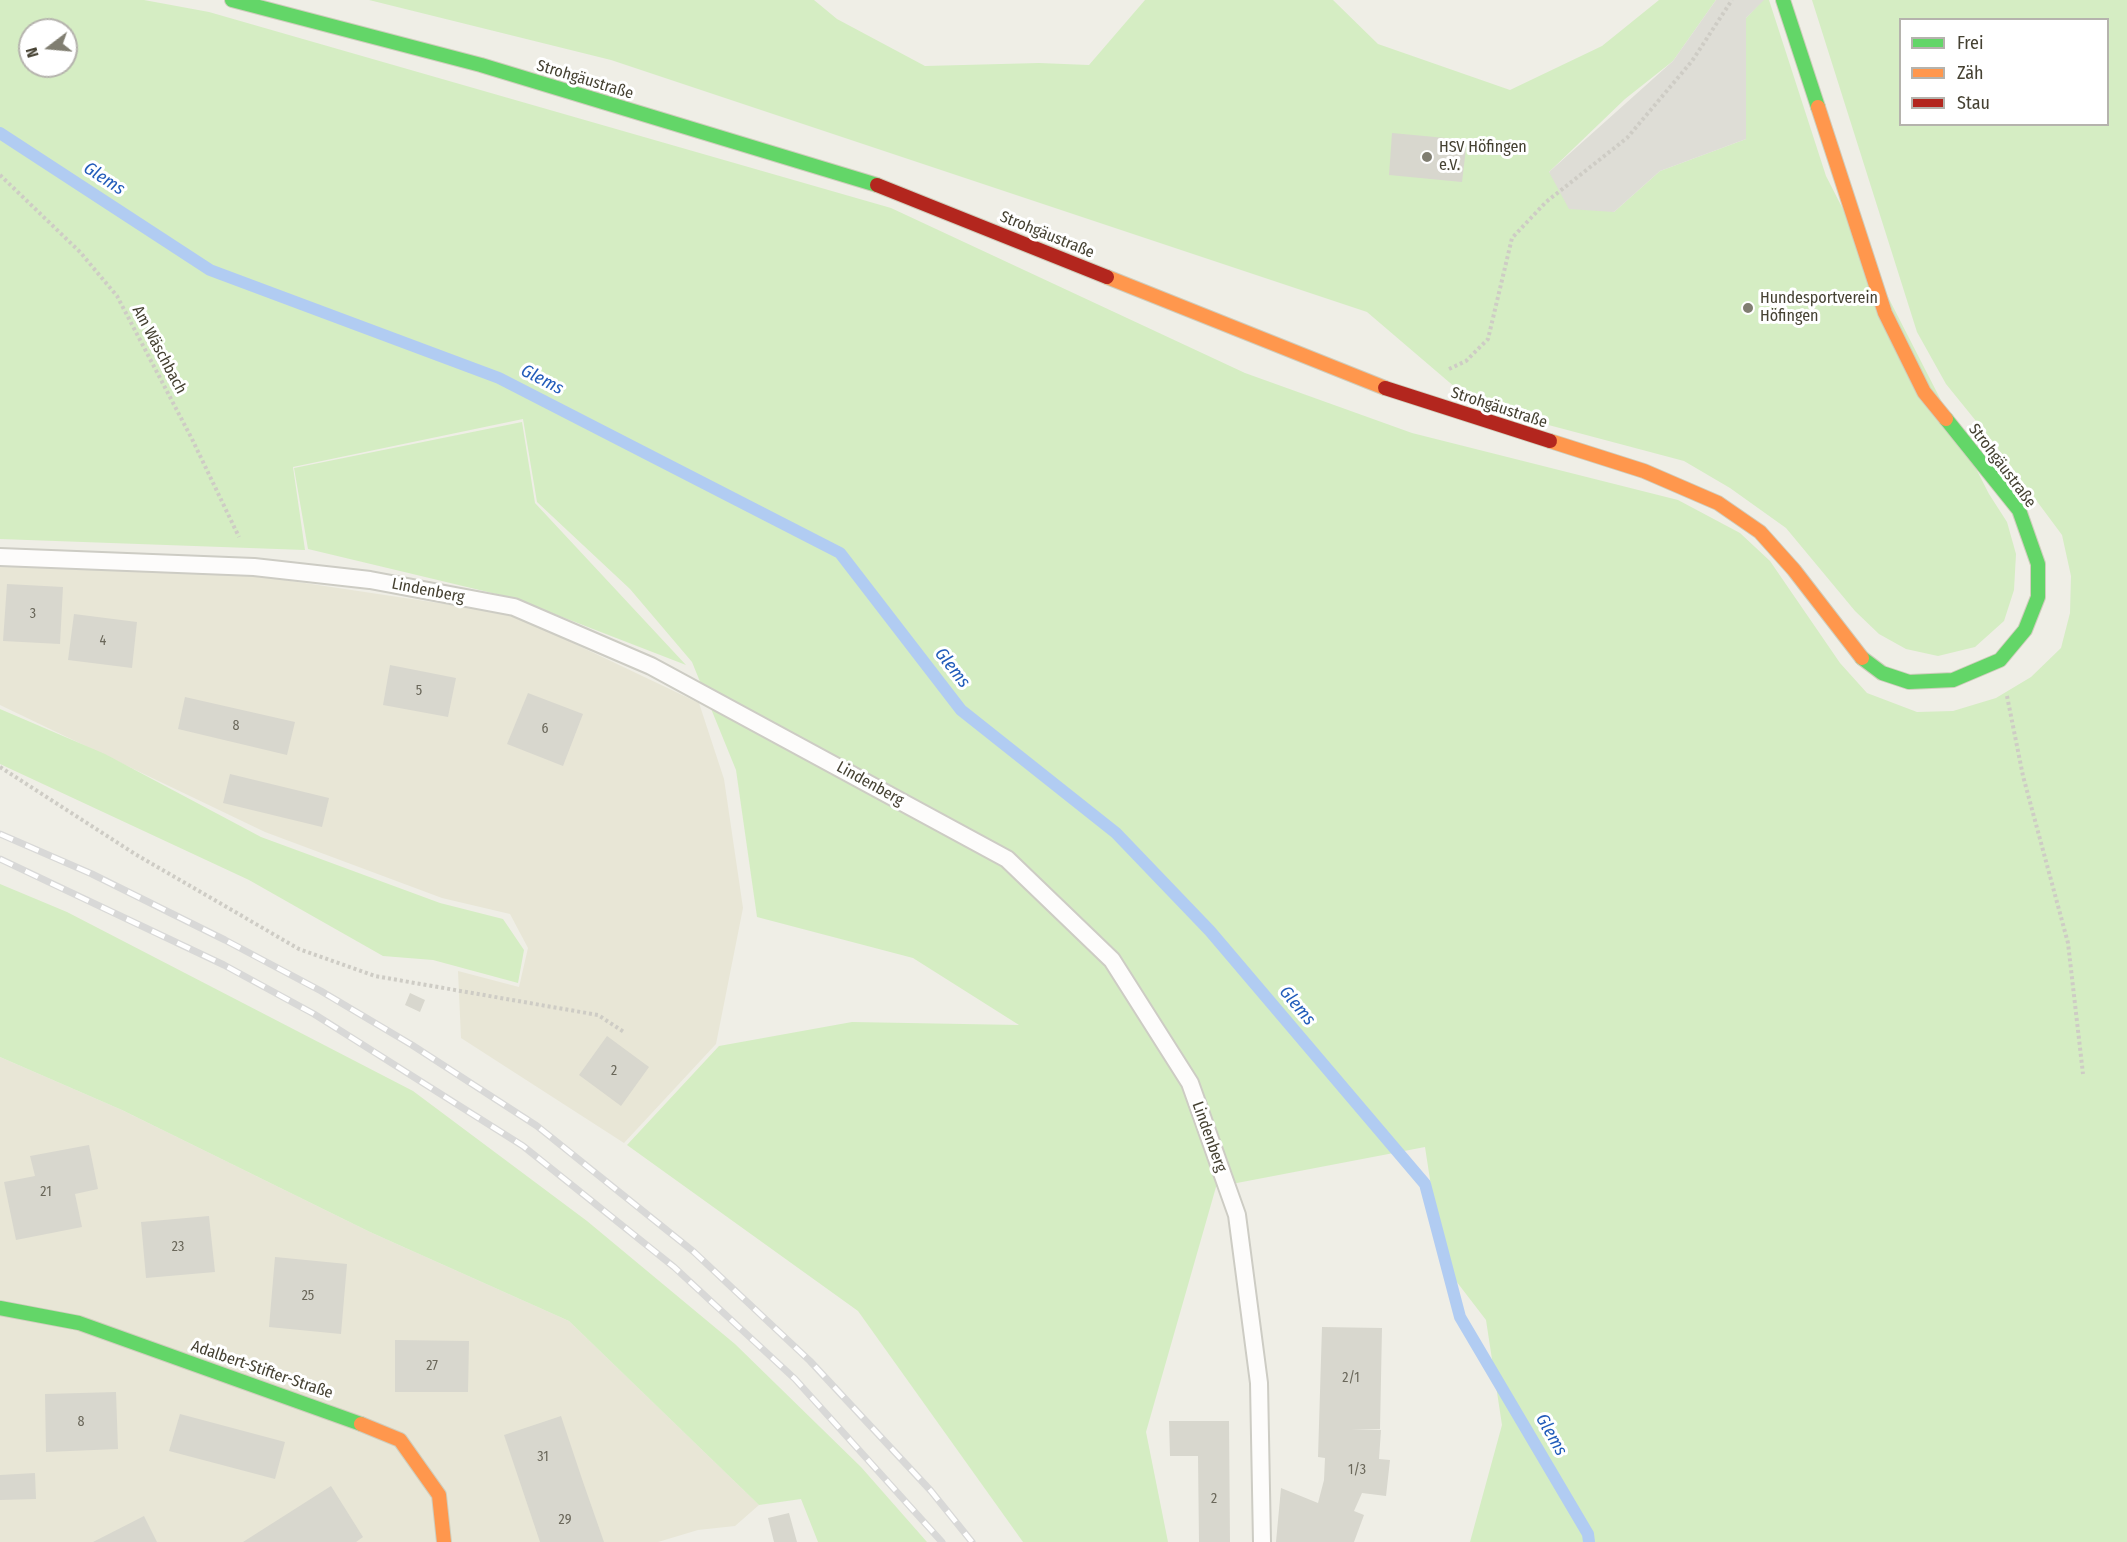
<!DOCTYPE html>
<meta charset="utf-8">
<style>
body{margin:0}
#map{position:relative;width:2127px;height:1542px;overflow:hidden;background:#efeee6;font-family:"Fira Sans Condensed",sans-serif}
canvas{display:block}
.legend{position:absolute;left:1899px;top:18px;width:210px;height:108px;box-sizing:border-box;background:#fff;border:2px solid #b5b3ad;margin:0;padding:8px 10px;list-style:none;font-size:18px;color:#454132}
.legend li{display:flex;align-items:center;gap:12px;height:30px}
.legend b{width:30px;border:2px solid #b5b3ad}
.north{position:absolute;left:18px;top:18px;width:60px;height:60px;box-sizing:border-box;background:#fff;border:2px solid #b5b3ad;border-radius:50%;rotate:254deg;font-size:16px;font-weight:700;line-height:24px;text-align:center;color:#454132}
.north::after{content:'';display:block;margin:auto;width:21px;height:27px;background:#807e71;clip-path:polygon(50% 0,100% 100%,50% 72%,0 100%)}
</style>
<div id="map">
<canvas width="2127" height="1542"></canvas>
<ul class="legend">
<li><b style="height:8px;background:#63d668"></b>Frei</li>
<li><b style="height:8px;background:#ff974d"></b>Zäh</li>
<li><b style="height:8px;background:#b3261e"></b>Stau</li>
</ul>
<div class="north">N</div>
</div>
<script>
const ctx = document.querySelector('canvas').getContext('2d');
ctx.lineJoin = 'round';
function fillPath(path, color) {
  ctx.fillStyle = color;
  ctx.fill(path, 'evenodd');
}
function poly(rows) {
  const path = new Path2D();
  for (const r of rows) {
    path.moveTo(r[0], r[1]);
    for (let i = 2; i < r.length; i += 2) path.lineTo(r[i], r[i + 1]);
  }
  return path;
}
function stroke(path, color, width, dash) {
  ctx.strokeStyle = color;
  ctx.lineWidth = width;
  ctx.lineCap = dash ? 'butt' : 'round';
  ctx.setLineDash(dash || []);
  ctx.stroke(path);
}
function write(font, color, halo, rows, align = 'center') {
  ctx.font = font + ' "Fira Sans Condensed",sans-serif';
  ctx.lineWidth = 6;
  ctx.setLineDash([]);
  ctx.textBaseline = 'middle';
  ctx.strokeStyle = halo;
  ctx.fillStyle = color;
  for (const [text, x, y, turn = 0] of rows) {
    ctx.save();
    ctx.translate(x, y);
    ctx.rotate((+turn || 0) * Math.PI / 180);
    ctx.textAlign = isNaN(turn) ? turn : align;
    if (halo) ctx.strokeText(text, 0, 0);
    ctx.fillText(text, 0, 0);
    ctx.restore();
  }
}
fillPath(poly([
 [0,561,251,575,512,614,699,703,724,779,743,908,716,1044,624,1143,461,1038,458,971,519,987,528,948,510,914,442,898,265,832,0,705],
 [0,1057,122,1110,370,1232,569,1321,759,1505,735,1526,698,1530,658,1542,0,1542]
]), '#e8e6d6');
fillPath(poly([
 [0,0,144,0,209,12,891,208,1245,373,1412,433,1678,500,1740,533,1770,561,1840,663,1867,693,1917,712,1953,711,1996,698,2031,677,2061,648,2070,613,2071,576,2062,535,1993,442,1946,384,1917,332,1812,0,2127,0,2127,1542,1470,1542,1502,1425,1486,1320,1443,1264,1425,1147,1216,1187,1146,1432,1168,1542,1023,1542,858,1311,627,1145,719,1046,852,1022,1019,1025,913,958,757,917,736,770,692,662,630,589,537,502,523,419,293,467,305,550,0,539],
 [1900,20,2108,20,2108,124,1900,124],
 [30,30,66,30,66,66,30,66],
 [369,0,814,0,837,19,925,66,1039,63,1089,65,1145,0,1333,0,1378,44,1510,90,1602,46,1659,0,1716,0,1673,61,1625,99,1549,172,1614,212,1660,171,1746,139,1746,18,1763,0,1769,0,1826,176,1989,494,2007,522,2016,554,2014,590,2004,621,1975,647,1938,656,1906,649,1879,634,1855,611,1786,528,1730,488,1684,461,1477,406,1367,312,611,60],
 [522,422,535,503,686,665,513,598,308,549,294,468],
 [0,709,105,754,261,837,440,903,503,919,524,950,518,983,433,960,383,956,249,880,0,764],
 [0,884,67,912,413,1091,587,1221,735,1344,861,1467,927,1542,818,1542,801,1499,759,1505,569,1321,370,1232,122,1110,0,1057]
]), '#d5edc3');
fillPath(poly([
 [1716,0,1764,0,1746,18,1746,139,1660,171,1614,212,1569,209,1549,172,1673,61]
]), '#deddd6');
stroke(poly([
 [0,133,210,270,499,378,840,553,961,710,1116,833,1210,931,1425,1184,1460,1317,1588,1534,1589,1542]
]), '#b1ccf2', 12);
fillPath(poly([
 [1392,133,1467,140,1462,182,1389,175],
 [7,584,63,587,60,644,3,641],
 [74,614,137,622,132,668,68,660],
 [390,665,456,678,448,717,383,705],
 [528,693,583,714,563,766,507,744],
 [185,697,295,722,287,755,178,729],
 [230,774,329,798,322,827,223,803],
 [410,993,425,1000,420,1012,405,1005],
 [607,1036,649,1067,621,1106,579,1075],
 [89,1145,98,1189,75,1194,82,1227,16,1240,4,1182,35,1176,30,1156],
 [209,1216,215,1272,146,1278,141,1222],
 [275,1257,347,1264,341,1334,269,1327],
 [1322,1327,1382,1328,1380,1429,1351,1429,1381,1430,1379,1459,1390,1460,1386,1496,1362,1493,1354,1511,1364,1515,1354,1542,1276,1542,1281,1488,1318,1503,1324,1480,1325,1458,1318,1457],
 [395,1340,469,1341,468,1392,395,1392],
 [116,1392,118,1449,46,1452,45,1394],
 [180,1414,285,1442,275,1479,169,1451],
 [561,1416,582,1479,604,1542,540,1542,504,1435],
 [1169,1421,1229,1421,1230,1542,1199,1542,1198,1456,1170,1456],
 [35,1473,36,1499,0,1500,0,1475],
 [331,1486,363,1537,356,1542,243,1542],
 [789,1513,797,1542,774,1542,768,1518],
 [144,1516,157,1542,93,1542]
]), '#d8d7ce');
const lane = poly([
 [0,557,254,567,370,580,514,607,651,666,1007,859,1112,960,1190,1083,1237,1215,1259,1383,1262,1542]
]);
const fast = poly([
 [232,0,481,65,877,185],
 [1783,0,1818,107],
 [1862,658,1882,673,1909,682,1953,680,2000,660,2025,630,2038,597,2038,564,2019,510,1946,419],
 [0,1308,79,1323,361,1424]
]);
const slow = poly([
 [1818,107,1885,313,1924,392,1946,419],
 [1107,277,1385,388],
 [1550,441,1644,471,1718,503,1760,532,1794,570,1862,658],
 [361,1424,400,1440,439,1495,444,1542]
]);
const jam = poly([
 [877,185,1107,277],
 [1385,388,1550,441]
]);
stroke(lane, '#cdccc4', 20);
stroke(fast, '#cfcdbc', 16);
stroke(slow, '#cfcdbc', 16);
stroke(jam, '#cfcdbc', 16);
stroke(poly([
 [0,175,80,252,117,296,192,439,239,537],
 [1449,369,1466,361,1488,339,1512,238,1546,202,1627,138,1692,61,1732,0],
 [2007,696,2023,776,2068,943,2083,1074],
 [0,767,135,854,299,949,375,976,598,1015,624,1032]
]), '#ceccc5', 4, [3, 3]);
stroke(lane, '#fdfcfb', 16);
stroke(fast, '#63d668', 14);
stroke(slow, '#ff974d', 14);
stroke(jam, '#b3261e', 14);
const rail = poly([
 [0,834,92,874,225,940,321,991,412,1045,537,1126,694,1252,810,1361,931,1491,972,1542],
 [0,859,224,965,314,1014,523,1146,674,1267,795,1379,942,1542]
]);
stroke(rail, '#d8d8d7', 7);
stroke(rail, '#fff', 4.5, [14]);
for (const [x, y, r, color] of [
 [1427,157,6,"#807e71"],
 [1748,308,6,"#807e71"]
]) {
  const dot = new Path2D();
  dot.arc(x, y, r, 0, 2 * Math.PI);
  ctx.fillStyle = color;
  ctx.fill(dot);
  stroke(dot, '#fff', 2);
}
write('14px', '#6a675a', null, [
 ["3",33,614],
 ["4",103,641],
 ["5",419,691],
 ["8",236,726],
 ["6",545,729],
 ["2",614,1071],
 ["21",46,1192],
 ["23",178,1247],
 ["25",308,1296],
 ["27",432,1366],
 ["2/1",1351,1378],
 ["8",81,1422],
 ["31",543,1457],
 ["1/3",1357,1470],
 ["2",1214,1499],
 ["29",565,1520]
]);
write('16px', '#454132', '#fff', [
 ["Strohgäustraße",585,80,17],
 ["Strohgäustraße",1047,235,22],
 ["Am Wäschbach",159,350,62],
 ["Strohgäustraße",1499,408,18],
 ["Strohgäustraße",2002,466,53],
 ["Lindenberg",428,591,11],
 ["Lindenberg",870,784,29],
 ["Lindenberg",1209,1137,70],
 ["Adalbert-Stifter-Straße",262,1370,19]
]);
write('16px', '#454132', '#fff', [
 ["HSV Höfingen",1439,148],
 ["e.V.",1439,166],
 ["Hundesportverein",1760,299],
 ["Höfingen",1760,317]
], 'left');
write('italic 18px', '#225cba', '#fff', [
 ["Glems",104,179,33],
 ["Glems",542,380,27],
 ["Glems",952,668,52],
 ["Glems",1297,1006,50],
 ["Glems",1551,1435,60]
]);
</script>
